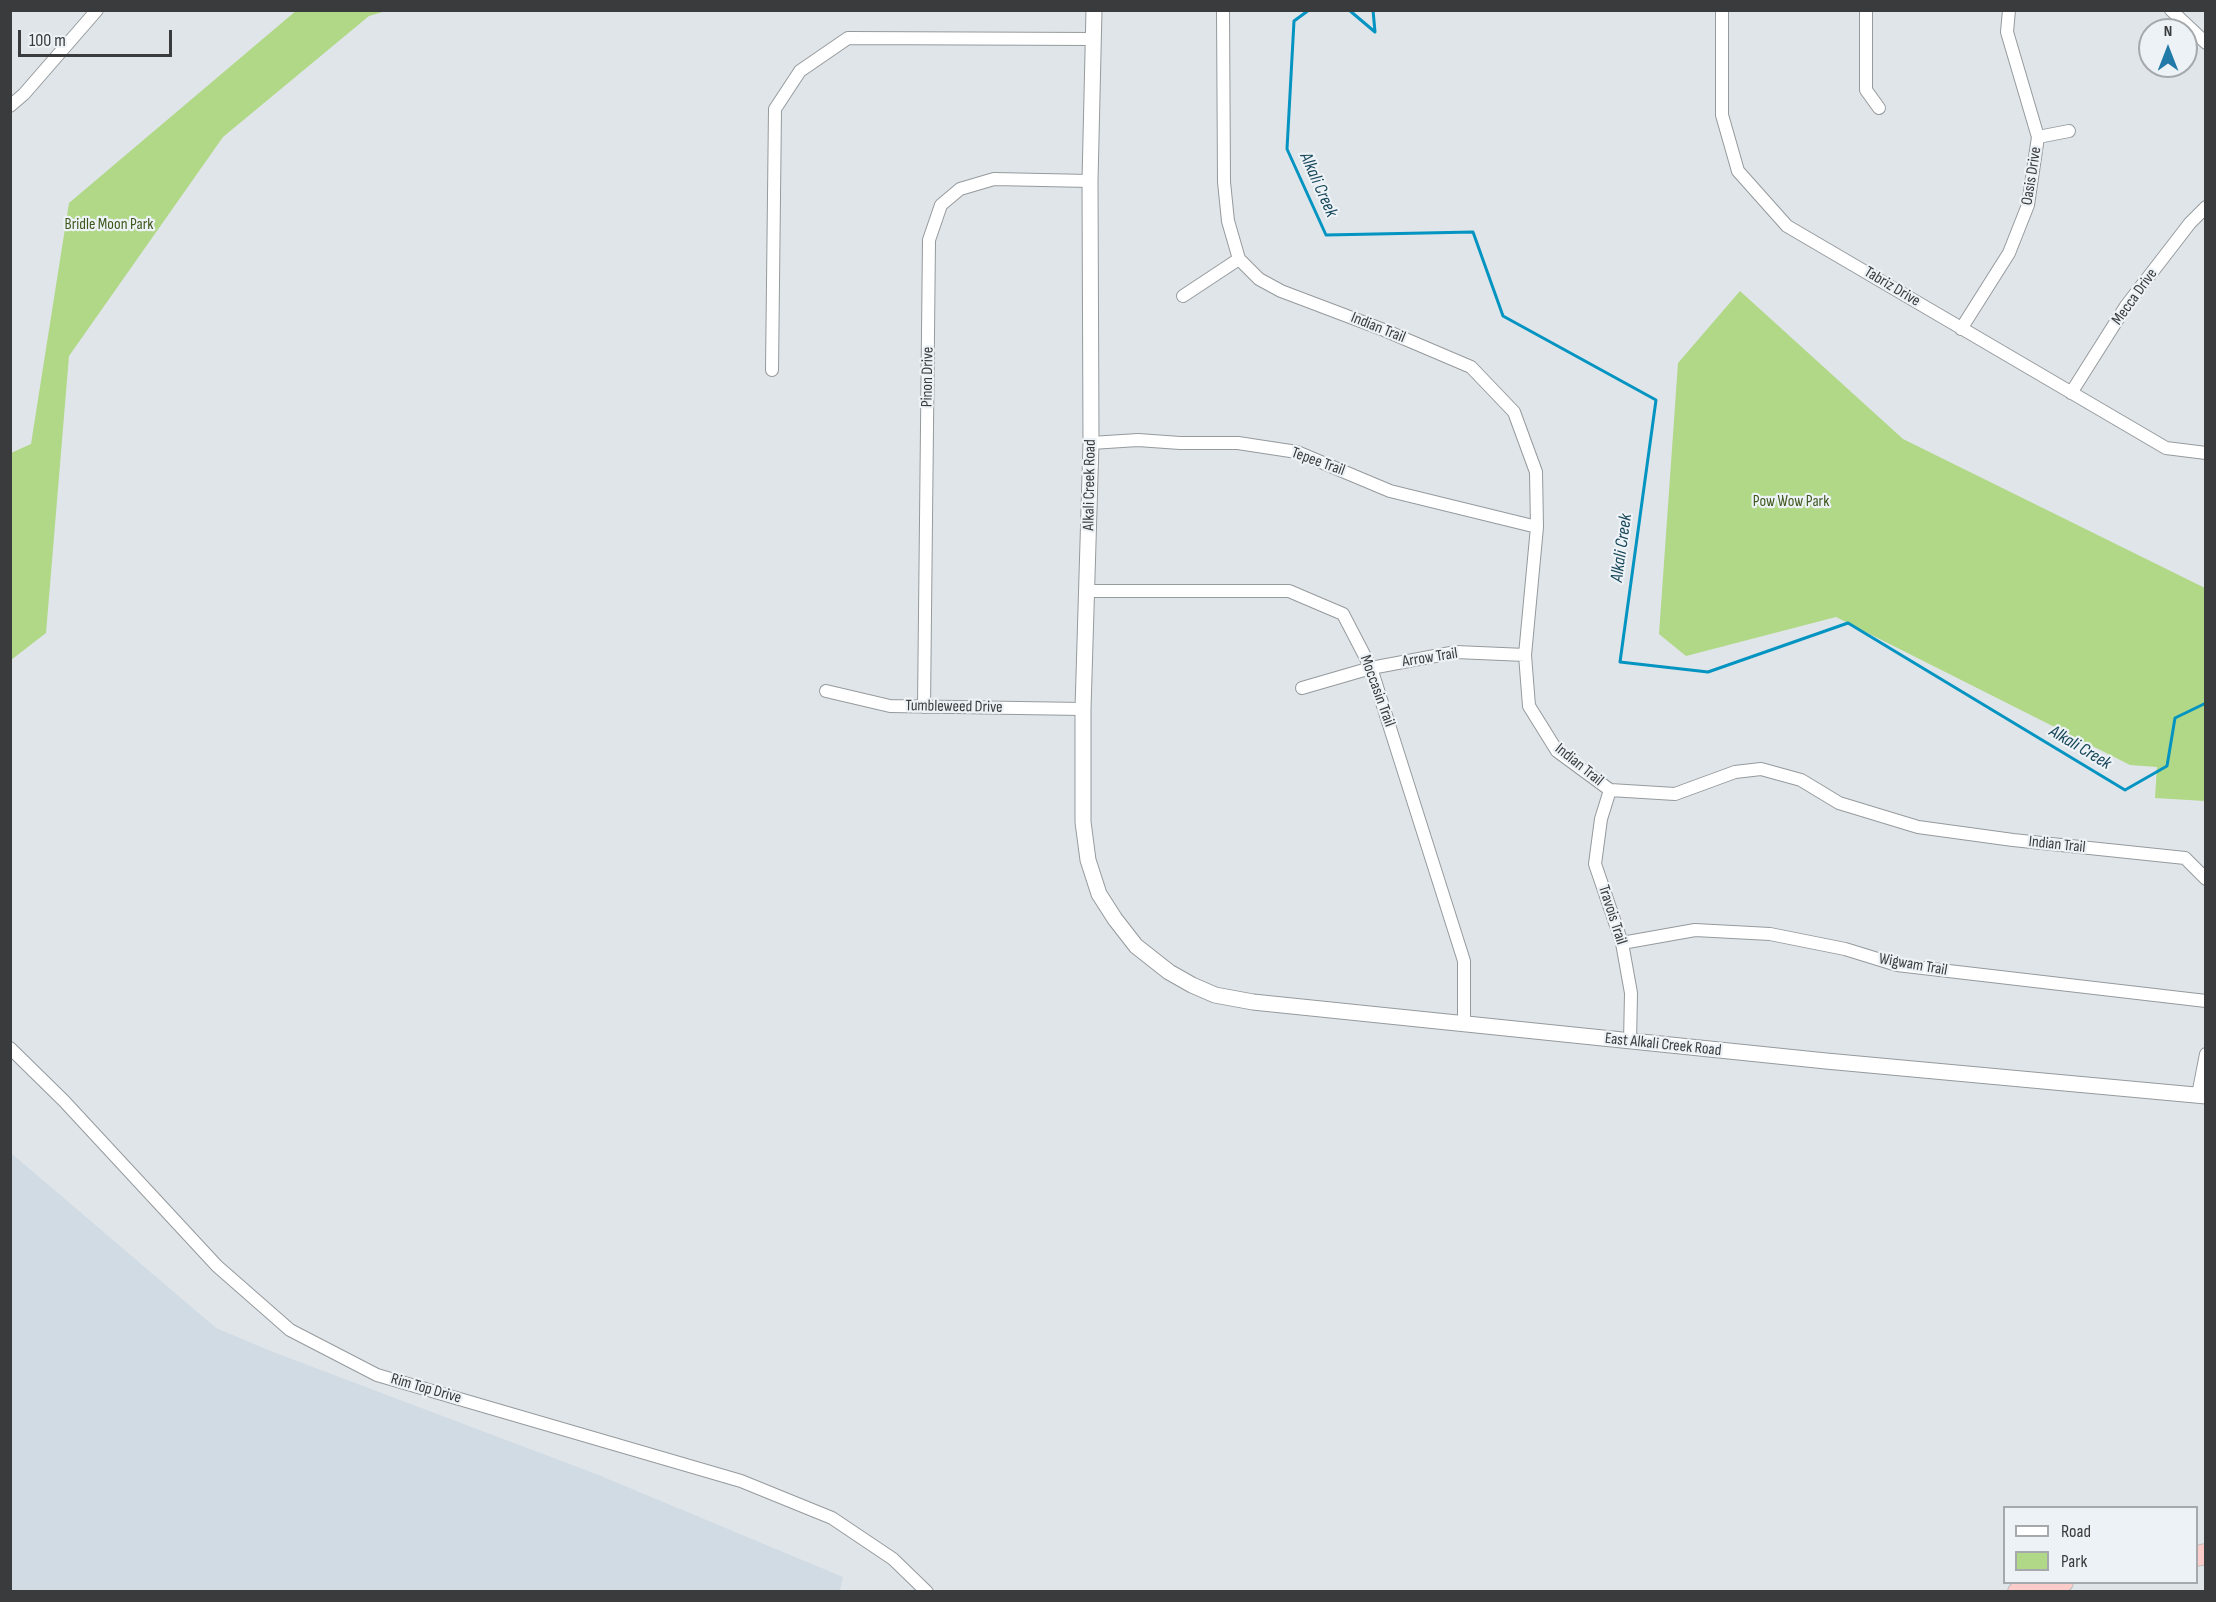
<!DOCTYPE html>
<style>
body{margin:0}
#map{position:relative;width:2216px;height:1602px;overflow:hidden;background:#e0e5e9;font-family:"Sofia Sans Condensed",sans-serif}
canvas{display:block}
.frame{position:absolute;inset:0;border:12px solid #393b3d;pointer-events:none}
.legend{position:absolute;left:2003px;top:1506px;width:195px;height:78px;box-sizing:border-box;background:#edf2f6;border:2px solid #a5a9ac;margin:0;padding:8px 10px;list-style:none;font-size:18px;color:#393b3d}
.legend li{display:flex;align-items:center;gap:12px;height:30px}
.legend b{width:30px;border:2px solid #a5a9ac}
.north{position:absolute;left:2138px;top:18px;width:60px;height:60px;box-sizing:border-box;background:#edf2f6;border:2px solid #a5a9ac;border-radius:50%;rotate:0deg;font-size:16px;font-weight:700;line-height:24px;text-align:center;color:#393b3d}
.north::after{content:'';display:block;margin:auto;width:21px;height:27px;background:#227aa9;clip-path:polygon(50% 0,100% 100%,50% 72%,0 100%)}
.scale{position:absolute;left:18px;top:30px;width:154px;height:27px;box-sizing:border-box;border:3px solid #393b3d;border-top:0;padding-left:8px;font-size:18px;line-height:21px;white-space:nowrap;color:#393b3d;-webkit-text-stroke:4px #edf2f6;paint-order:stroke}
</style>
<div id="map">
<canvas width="2216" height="1602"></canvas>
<div class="frame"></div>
<ul class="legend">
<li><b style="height:8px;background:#fff"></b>Road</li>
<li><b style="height:16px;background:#b0d886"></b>Park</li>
</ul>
<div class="north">N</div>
<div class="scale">100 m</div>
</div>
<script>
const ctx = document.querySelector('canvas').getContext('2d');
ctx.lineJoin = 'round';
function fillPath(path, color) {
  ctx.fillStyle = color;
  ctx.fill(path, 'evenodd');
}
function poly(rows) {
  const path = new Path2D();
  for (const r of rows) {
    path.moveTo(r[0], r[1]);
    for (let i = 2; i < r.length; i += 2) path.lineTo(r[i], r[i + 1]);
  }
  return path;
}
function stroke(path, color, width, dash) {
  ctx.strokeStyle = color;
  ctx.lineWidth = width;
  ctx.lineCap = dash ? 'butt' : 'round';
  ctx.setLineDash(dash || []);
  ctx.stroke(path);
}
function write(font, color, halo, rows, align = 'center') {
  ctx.font = font + ' "Sofia Sans Condensed",sans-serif';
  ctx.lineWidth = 4.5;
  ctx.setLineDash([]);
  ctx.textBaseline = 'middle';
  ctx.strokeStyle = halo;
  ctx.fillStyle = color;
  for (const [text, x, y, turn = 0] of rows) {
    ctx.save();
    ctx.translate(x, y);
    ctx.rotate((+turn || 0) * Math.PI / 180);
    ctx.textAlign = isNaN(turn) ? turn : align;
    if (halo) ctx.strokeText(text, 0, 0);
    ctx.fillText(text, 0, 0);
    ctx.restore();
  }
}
fillPath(poly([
 [11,1153,216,1328,273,1352,596,1474,843,1577,840,1591,11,1591]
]), '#d0dbe4');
fillPath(poly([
 [297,10,386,11,369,16,223,137,69,356,46,633,11,660,11,453,31,444,69,203],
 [1740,291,1903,439,2205,588,2205,801,2155,798,2157,767,2130,765,1836,617,1686,656,1659,634,1678,363]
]), '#b0d886');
stroke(poly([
 [1309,10,1294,21,1287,149,1326,235,1473,232,1503,316,1656,400,1620,662,1708,672,1848,623,2125,790,2167,766,2175,718,2206,703],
 [1349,10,1375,32,1373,10]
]), '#0494c1', 3);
const minor = poly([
 [1223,10,1224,182,1228,221,1239,259,1259,279,1281,291,1384,330,1471,367,1514,412,1536,472,1537,527,1525,655,1529,706,1557,751,1610,790,1675,794,1735,772,1761,769,1801,780,1839,803,1918,827,2013,840,2185,858,2206,879],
 [1722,10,1722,115,1738,171,1787,226,2166,448,2206,453],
 [1866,10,1866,90,1879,108],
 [2171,10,2206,43],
 [10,106,24,94,97,10],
 [2038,137,2069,131],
 [1183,296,1239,259],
 [1961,329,2009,253,2028,205,2038,137,2007,32,2009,10],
 [772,370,775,109,800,71,848,38,1093,39],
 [2071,393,2126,306,2190,223,2206,207],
 [1091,443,1138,440,1180,443,1238,443,1297,452,1390,491,1537,527],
 [1087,591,1289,591,1343,614,1371,668,1464,961,1464,1023],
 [1302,688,1371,668,1456,652,1525,655],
 [826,691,890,706,1083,709],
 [924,707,929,240,941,205,960,189,994,179,1090,181],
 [1610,790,1601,819,1595,864,1622,943,1631,993,1630,1042],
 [1622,943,1695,930,1770,934,1845,949,1897,965,2206,1001],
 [10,1048,64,1101,217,1266,290,1330,377,1375,741,1481,832,1518,893,1559,927,1592],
 [2198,1095,2206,1054]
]);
const tertiary = poly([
 [1094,10,1090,181,1091,443,1083,709,1083,822,1088,860,1099,894,1115,919,1136,946,1169,972,1192,985,1215,995,1253,1002,1826,1061,2206,1096]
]);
const trunk = poly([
 [2196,1556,2206,1554],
 [2018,1592,2063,1582]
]);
stroke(minor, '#959a9d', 14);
stroke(tertiary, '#959a9d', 17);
stroke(trunk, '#c0c0c1', 22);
stroke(minor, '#fff', 12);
stroke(tertiary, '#fff', 15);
stroke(trunk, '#fccccb', 20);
write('16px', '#393b3d', '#edf2f6', [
 ["Oasis Drive",2032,176,-81],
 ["Tabriz Drive",1892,287,31],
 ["Mecca Drive",2135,297,-54],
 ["Indian Trail",1378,328,22],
 ["Pinon Drive",928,377,-89],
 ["Tepee Trail",1318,462,20],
 ["Alkali Creek Road",1090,485,-89],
 ["Arrow Trail",1430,658,-9],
 ["Moccasin Trail",1377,691,70],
 ["Tumbleweed Drive",954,707,1],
 ["Indian Trail",1579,765,39],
 ["Indian Trail",2057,845,6],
 ["Travois Trail",1612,915,72],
 ["Wigwam Trail",1913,965,10],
 ["East Alkali Creek Road",1663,1045,6],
 ["Rim Top Drive",426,1389,16]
]);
write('16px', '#3e581c', '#edf2f6', [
 ["Bridle Moon Park",109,225],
 ["Pow Wow Park",1791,502]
]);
write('italic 18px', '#18485b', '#edf2f6', [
 ["Alkali Creek",1318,185,66],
 ["Alkali Creek",1622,548,-82],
 ["Alkali Creek",2080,748,31]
]);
</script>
